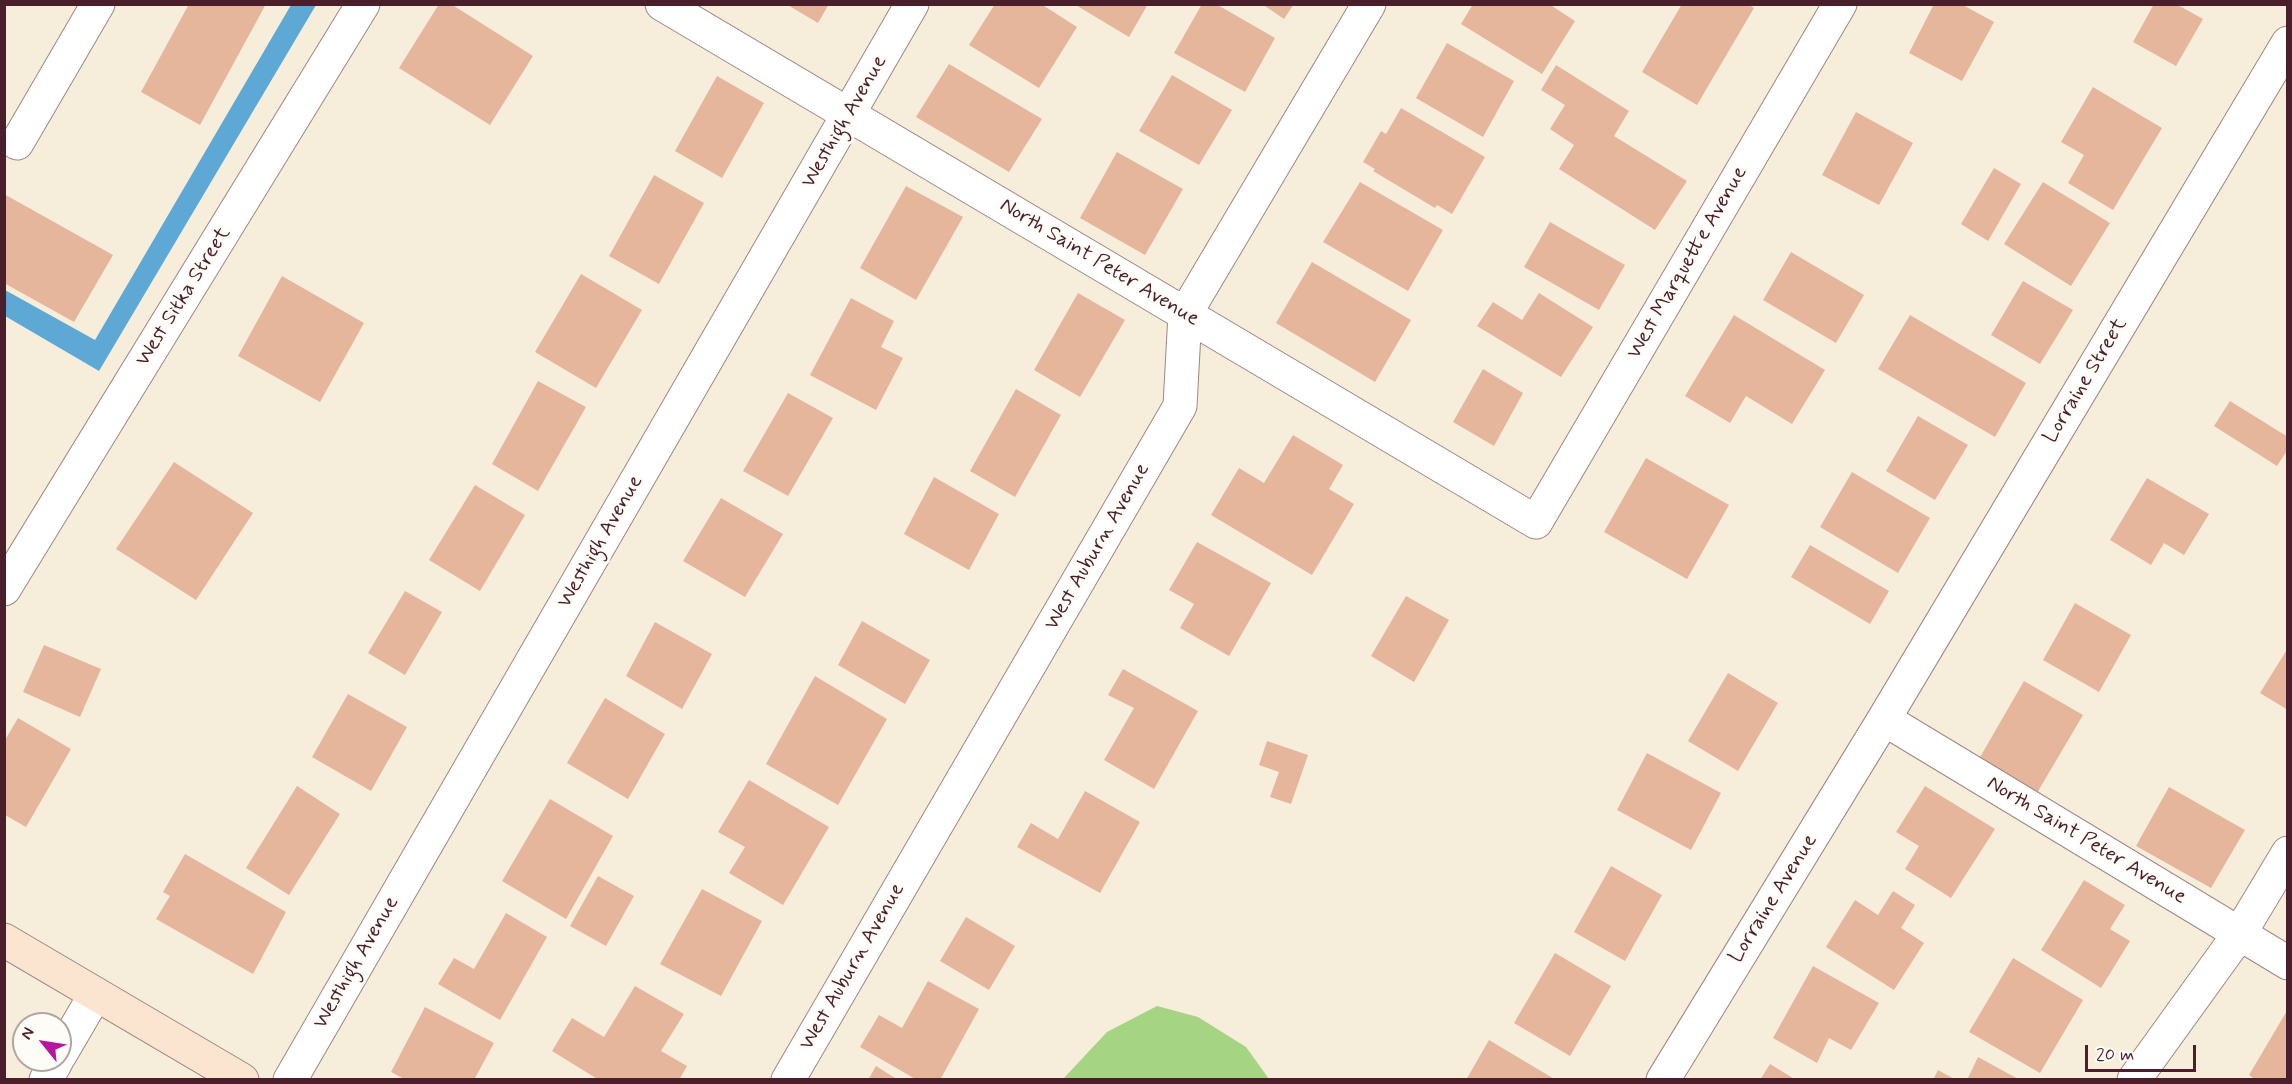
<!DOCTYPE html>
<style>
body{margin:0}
#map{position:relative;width:2292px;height:1084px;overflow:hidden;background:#f7eddb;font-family:Mynerve,sans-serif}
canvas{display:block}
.frame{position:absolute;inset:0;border:6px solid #4a1f2b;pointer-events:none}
.north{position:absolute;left:12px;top:1012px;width:60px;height:60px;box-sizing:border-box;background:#fdfcf7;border:2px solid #b5a4a5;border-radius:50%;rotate:300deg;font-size:16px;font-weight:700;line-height:24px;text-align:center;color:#4a1f2b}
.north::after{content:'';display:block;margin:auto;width:21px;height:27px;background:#b5179e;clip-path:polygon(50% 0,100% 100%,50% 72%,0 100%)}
.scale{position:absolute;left:2085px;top:1045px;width:111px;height:27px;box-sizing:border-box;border:3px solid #4a1f2b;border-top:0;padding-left:8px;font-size:18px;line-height:21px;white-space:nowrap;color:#4a1f2b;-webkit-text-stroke:4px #fdfcf7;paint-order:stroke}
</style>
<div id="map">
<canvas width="2292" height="1084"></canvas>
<div class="frame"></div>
<div class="north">N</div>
<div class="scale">20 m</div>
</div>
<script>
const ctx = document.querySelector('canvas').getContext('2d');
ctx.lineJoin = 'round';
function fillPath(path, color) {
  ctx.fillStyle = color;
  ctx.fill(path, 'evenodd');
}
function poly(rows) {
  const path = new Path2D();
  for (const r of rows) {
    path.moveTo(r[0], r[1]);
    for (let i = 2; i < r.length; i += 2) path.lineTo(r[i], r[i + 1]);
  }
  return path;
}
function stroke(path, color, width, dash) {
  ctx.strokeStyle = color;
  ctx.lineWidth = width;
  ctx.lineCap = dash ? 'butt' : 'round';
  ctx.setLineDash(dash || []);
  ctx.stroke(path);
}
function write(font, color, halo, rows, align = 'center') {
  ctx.font = font + ' Mynerve,sans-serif';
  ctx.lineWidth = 6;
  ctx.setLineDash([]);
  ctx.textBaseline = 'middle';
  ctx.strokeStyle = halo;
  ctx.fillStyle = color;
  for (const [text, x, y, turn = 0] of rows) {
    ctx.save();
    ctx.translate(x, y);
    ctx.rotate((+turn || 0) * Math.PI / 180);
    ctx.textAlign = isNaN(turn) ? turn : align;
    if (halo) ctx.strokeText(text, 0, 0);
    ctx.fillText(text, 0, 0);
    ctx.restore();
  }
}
fillPath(poly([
 [1157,1006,1198,1017,1246,1047,1269,1079,1063,1079,1107,1032]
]), '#a5d482');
fillPath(poly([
 [291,5,316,5,99,371,5,316,5,290,95,340]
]), '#5da8d5');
fillPath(poly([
 [189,4,266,4,200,125,141,92],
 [439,4,451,4,533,56,490,125,399,68],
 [786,4,829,4,818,23],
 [995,4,1041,4,1077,27,1039,88,969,45],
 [1074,4,1148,4,1129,37],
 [1202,4,1216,4,1275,38,1245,92,1174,53],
 [1262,4,1294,4,1284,19],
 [1473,4,1549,4,1575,21,1542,74,1461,24],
 [1682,4,1748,4,1754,8,1697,105,1642,72],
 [1934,4,1961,4,1994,22,1962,81,1909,53],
 [2154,4,2176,4,2203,19,2176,66,2133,42],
 [1447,43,1514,81,1483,137,1416,98],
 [949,64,1042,119,1009,172,916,117],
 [1556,65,1629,111,1614,136,1687,181,1655,230,1559,169,1574,145,1550,129,1565,105,1541,90],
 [1172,75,1232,110,1199,165,1139,131],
 [717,76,764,103,722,178,675,151],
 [2093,87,2162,128,2113,210,2068,183,2084,155,2061,142],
 [1401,108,1485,157,1452,214,1437,205,1435,208,1373,171,1375,169,1363,162,1381,131,1386,134],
 [1856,112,1913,143,1879,205,1822,175],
 [1117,152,1183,189,1145,255,1080,218],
 [1994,168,2021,184,1988,241,1961,224],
 [654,175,704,203,659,284,609,256],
 [1360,182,1443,230,1408,291,1323,242],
 [2043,182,2110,223,2071,286,2004,244],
 [906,186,963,217,916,300,860,268],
 [4,194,113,255,74,322,4,283],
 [1550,222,1625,265,1599,310,1524,267],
 [1791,252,1864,295,1836,343,1763,300],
 [1312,262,1411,320,1375,382,1276,323],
 [581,274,642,310,596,388,535,352],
 [282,276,364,323,320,402,238,356],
 [2023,281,2073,310,2040,364,1991,335],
 [1078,293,1125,320,1080,397,1034,370],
 [1539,293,1593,327,1561,377,1477,326,1493,302,1522,320],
 [851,298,894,321,881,347,903,358,876,410,810,375],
 [1734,315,1825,370,1792,424,1746,396,1730,423,1685,396],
 [1910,315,2026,383,1995,437,1878,369],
 [1483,369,1523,393,1494,446,1453,422],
 [538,381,586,407,538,491,492,464],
 [1016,389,1061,415,1015,497,970,471],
 [788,393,833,418,788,496,743,471],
 [2230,401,2288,437,2288,449,2277,466,2214,426],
 [1918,416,1968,445,1935,500,1886,471],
 [1293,435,1343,465,1329,489,1354,504,1312,575,1211,515,1239,468,1264,483],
 [1646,458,1729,505,1687,579,1604,532],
 [174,462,253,513,196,600,116,549],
 [1852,472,1930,518,1898,573,1820,527],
 [934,477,999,514,969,570,904,534],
 [2147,478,2209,514,2184,555,2164,543,2151,565,2110,540],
 [475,485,525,515,480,591,429,560],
 [721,498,783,534,745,597,683,561],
 [1197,542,1271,583,1229,656,1180,628,1194,604,1169,590],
 [1810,545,1889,591,1870,624,1791,577],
 [405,591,442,612,405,675,368,653],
 [1406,596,1449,620,1414,682,1371,656],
 [2075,603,2131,635,2099,692,2043,660],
 [862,621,930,660,905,704,838,665],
 [655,622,712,654,682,709,626,676],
 [44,645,101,669,80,717,23,692],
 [2286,651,2288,652,2288,710,2260,693],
 [1123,669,1198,711,1154,789,1104,760,1134,708,1108,695],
 [1728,673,1778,703,1738,771,1688,741],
 [815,676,887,719,838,805,766,764],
 [2024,681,2083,715,2037,793,1979,759],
 [348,694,407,727,371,791,312,757],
 [605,698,665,734,628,799,567,763],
 [18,718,71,749,26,827,5,815,5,740],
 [1267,741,1308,755,1291,804,1270,797,1279,772,1259,765],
 [1647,753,1721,793,1691,850,1617,810],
 [749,780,829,827,783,905,729,873,745,847,718,832],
 [297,786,340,814,289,895,246,868],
 [1925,786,1995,829,1951,898,1905,869,1919,846,1896,832],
 [2169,787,2245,830,2211,888,2136,846],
 [1085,791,1140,822,1100,893,1017,847,1031,823,1058,839],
 [550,799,613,836,566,919,502,881],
 [185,854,286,912,253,974,156,919,170,896,163,892],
 [1611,866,1662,895,1625,961,1574,932],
 [598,876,634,896,606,946,570,926],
 [2084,880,2125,905,2110,929,2130,941,2101,988,2041,950],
 [702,889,762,921,721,996,660,964],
 [1893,891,1915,905,1901,928,1924,943,1894,990,1826,947,1855,900,1878,915],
 [506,913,547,937,500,1020,438,984,454,958,474,969],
 [966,917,1015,946,989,990,940,961],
 [1555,953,1611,986,1570,1056,1514,1023],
 [2013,958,2083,1000,2040,1073,1969,1032],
 [1813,966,1879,1003,1851,1050,1829,1038,1817,1063,1773,1038],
 [928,981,979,1009,940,1080,917,1080,860,1047,879,1015,902,1028],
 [635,986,684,1014,661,1051,687,1066,679,1080,599,1080,552,1051,572,1018,604,1037],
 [425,1007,494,1043,474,1080,406,1080,391,1072],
 [2288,1009,2288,1080,2256,1080,2249,1075],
 [1489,1040,1556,1080,1466,1080],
 [1978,1057,2020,1080,1967,1080],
 [1770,1064,1796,1080,1760,1080],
 [876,1066,898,1080,868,1080],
 [1938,1070,1956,1080,1933,1080]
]), '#e5b69c');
const street = poly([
 [662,4,1536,522,1840,4],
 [17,143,98,4],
 [4,589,363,4],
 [1884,719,2288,963],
 [60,1055,95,995],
 [46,1080,57,1060],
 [290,1080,912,4],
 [788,1080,1180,406,1185,314,1369,4],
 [1663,1080,1884,719,2288,43],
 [2134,1080,2240,933,2288,853]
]);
const secondary = poly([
 [4,940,242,1080]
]);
stroke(street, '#a08683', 35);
stroke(secondary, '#a08683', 35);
stroke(street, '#fff', 33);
stroke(secondary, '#fce5d0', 33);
write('21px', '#4a1f2b', '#fdfcf7', [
 ["Westhigh Avenue",845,122,-60],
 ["North Saint Peter Avenue",1099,263,31],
 ["West Marquette Avenue",1688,263,-60],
 ["West Sitka Street",184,297,-58],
 ["Lorraine Street",2086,381,-59],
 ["Westhigh Avenue",601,542,-60],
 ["West Auburn Avenue",1098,547,-60],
 ["North Saint Peter Avenue",2086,841,31],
 ["Lorraine Avenue",1774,899,-58],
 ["Westhigh Avenue",357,963,-60],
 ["West Auburn Avenue",853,967,-60]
]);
</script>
